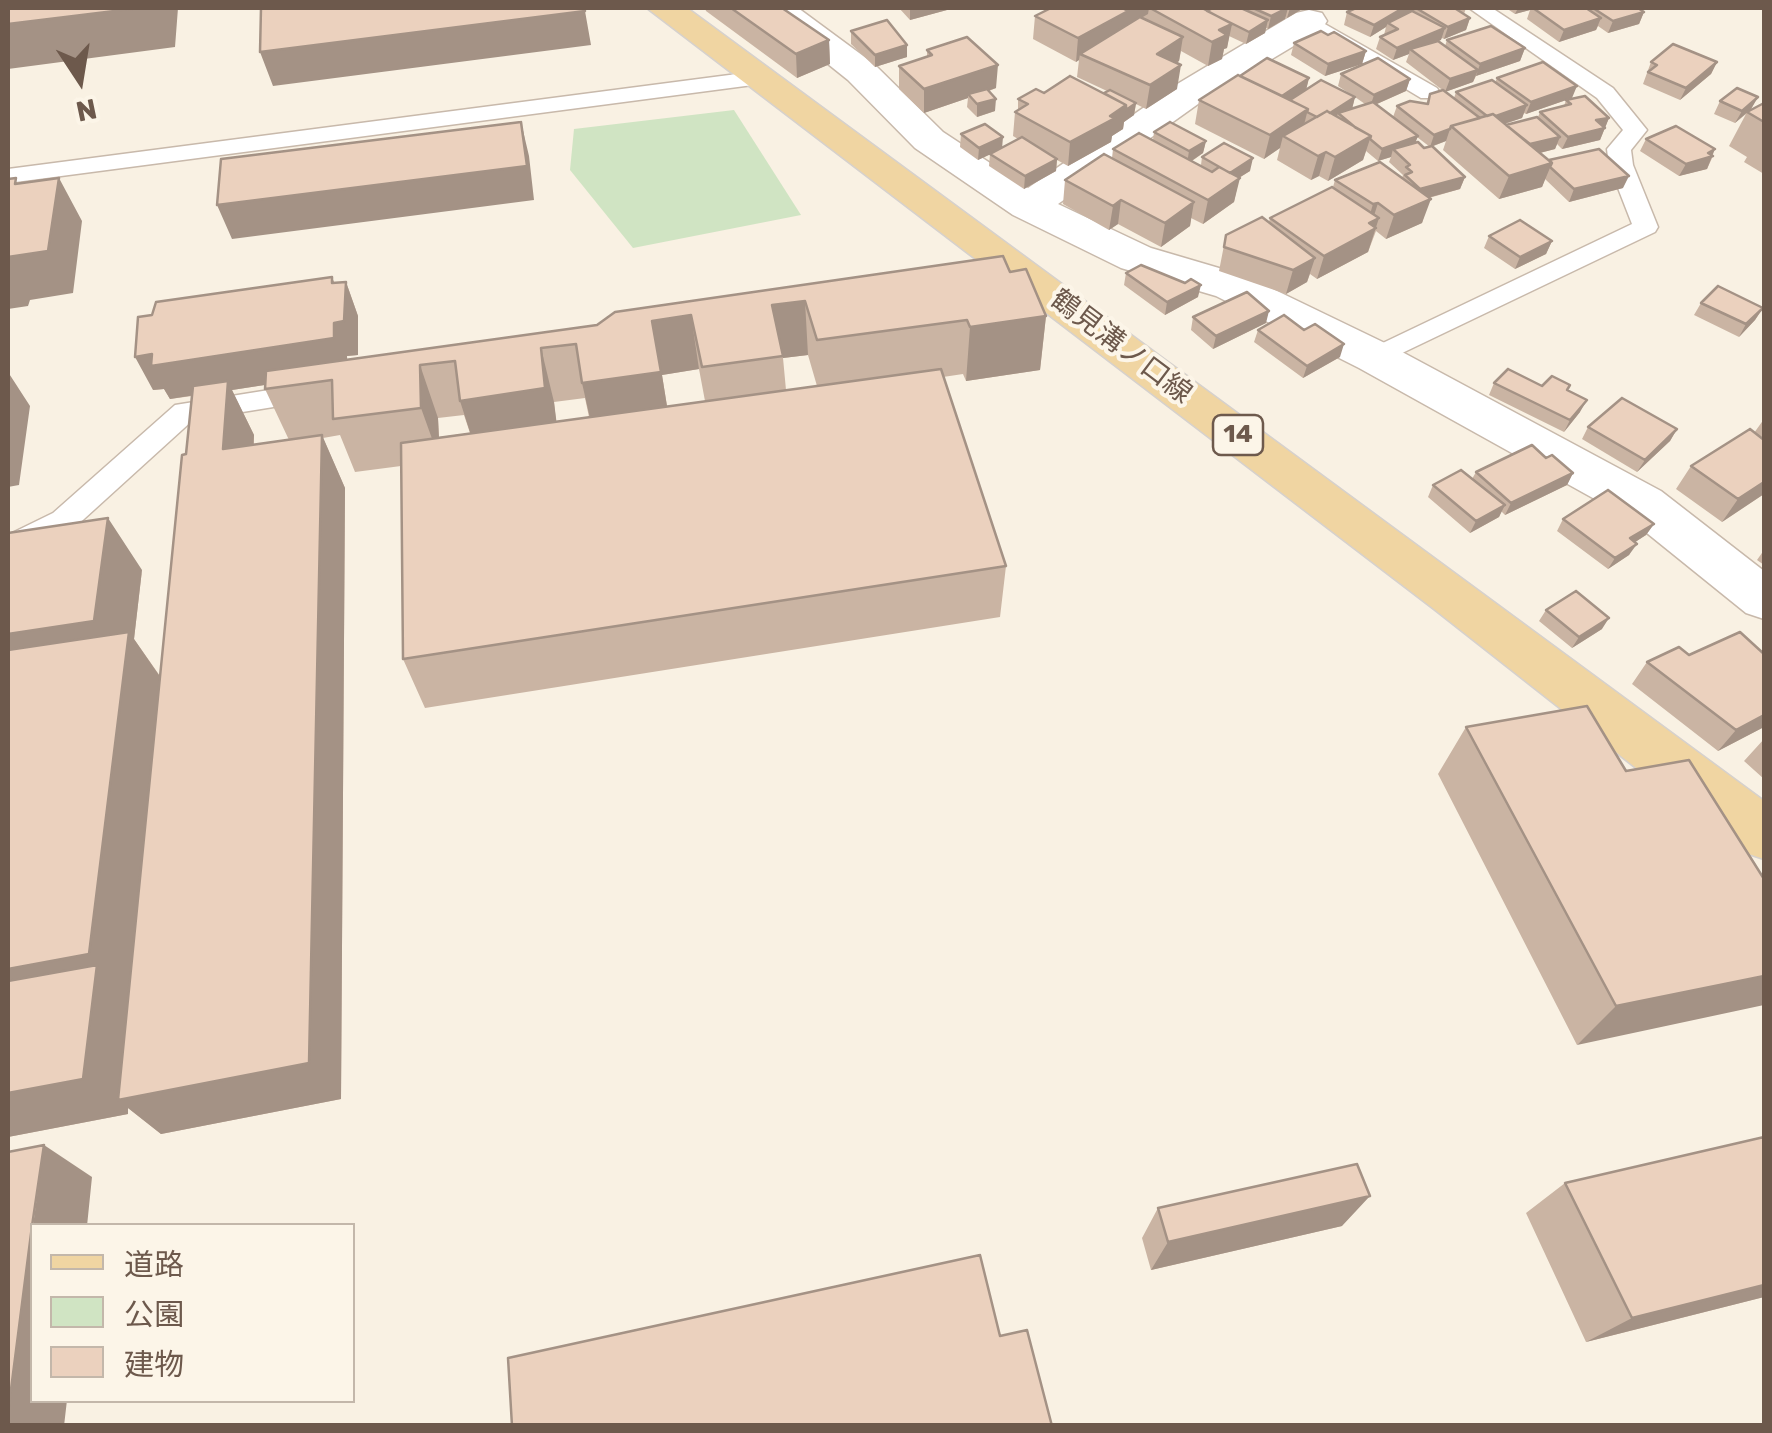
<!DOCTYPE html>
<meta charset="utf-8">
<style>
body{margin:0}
#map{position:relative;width:1772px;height:1433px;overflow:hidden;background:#f9f1e3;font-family:Rubik,"Noto Sans JP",sans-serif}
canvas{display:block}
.frame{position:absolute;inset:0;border:10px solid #6d594c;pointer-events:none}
.legend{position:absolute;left:30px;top:1223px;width:325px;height:180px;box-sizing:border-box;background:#fcf5e8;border:2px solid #c3b7aa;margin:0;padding:12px 18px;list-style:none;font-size:30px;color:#6d594c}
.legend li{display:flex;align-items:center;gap:20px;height:50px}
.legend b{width:50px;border:2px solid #c3b7aa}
.north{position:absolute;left:30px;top:30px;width:100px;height:100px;-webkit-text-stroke:8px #fcf5e8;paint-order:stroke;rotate:168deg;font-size:28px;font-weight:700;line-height:40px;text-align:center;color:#6d594c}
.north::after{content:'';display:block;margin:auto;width:35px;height:45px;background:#6d594c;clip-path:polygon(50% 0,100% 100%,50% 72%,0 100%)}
</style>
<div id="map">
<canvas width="1772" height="1433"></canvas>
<div class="frame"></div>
<ul class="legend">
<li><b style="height:12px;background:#f0d5a2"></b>道路</li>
<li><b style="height:28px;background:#d0e4c3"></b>公園</li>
<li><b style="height:28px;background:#ebd1be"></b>建物</li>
</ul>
<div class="north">N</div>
</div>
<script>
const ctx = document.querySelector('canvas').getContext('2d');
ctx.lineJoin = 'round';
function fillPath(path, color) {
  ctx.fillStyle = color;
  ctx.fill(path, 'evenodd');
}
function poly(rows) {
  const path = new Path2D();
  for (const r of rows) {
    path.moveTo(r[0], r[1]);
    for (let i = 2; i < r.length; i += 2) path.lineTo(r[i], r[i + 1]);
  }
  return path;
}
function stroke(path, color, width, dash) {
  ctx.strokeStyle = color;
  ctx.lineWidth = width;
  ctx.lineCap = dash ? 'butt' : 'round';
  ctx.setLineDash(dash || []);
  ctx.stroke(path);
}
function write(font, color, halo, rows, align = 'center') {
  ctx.font = font + ' Rubik,"Noto Sans JP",sans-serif';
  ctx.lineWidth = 8;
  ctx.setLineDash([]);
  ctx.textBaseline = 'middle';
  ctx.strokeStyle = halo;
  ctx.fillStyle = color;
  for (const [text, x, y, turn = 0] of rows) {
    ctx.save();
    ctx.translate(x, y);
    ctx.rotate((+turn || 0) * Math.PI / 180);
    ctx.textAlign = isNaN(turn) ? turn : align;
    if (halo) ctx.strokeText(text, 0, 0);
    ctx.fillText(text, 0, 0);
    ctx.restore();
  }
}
fillPath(poly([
 [734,110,801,215,633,248,570,170,574,129]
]), '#d0e4c3');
const service = poly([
 [1469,8,1492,8,1613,88,1647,130,1631,150,1633,165,1658,227,1655,232,1375,366,1366,363,1362,357,1366,351,1632,224,1609,165,1607,149,1623,130,1597,98,1469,8],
 [1309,15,1437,88,1440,93,1437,98,1421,98,1301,26,1298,21,1309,15],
 [760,71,768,73,771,78,768,83,8,183,8,169,760,71],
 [313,383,323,385,327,392,323,399,193,420,73,529,8,559,8,535,53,513,175,405,313,383]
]);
const minor = poly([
 [758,8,798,8,874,64,943,132,1028,188,1179,83,1296,13,1309,10,1322,13,1327,21,1322,29,1205,99,1058,204,1151,248,1246,276,1391,346,1661,491,1764,571,1764,619,1746,613,1627,517,1359,368,1216,296,1121,268,1013,215,915,148,848,80,758,8]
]);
const primary = poly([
 [647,8,687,8,1764,801,1764,859,1743,852,1434,609,647,8]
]);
stroke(service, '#c8b9ab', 3);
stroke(minor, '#c8b9ab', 3);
stroke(primary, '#d6d1cd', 3);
fillPath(service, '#fff');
fillPath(minor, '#fff');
fillPath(primary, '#f0d5a2');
fillPath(poly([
 [705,8,782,8,829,40,830,64,797,78,706,11],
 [899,8,947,8,947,10,910,20],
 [1051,8,1209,8,1208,10,1213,8,1304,8,1287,18,1286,17,1285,19,1268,29,1266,28,1265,33,1246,44,1229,36,1227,48,1224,49,1222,59,1208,66,1181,51,1179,61,1176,63,1177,89,1146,109,1136,104,1134,115,1124,122,1123,129,1112,136,1111,142,1068,166,1057,160,1056,171,1024,189,989,166,990,154,978,160,960,147,961,134,1002,147,1018,139,1013,136,1015,112,1018,110,1018,99,1044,93,1104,93,1107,91,1077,77,1079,60,1076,62,1033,39,1035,16],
 [1356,8,1466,8,1464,14,1470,18,1466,30,1444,39,1442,38,1439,41,1445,46,1447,40,1525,48,1520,61,1476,76,1473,82,1445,92,1406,62,1409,54,1393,60,1376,49,1380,37,1384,35,1386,27,1370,37,1344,25,1347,12],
 [1506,8,1638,8,1644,12,1639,24,1608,33,1598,26,1596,30,1559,42,1527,19,1530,10,1515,14],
 [851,31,907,45,907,57,875,67,851,44],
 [1328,35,1366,51,1362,64,1325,76,1291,55,1294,43],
 [927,50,996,88,989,91,995,111,977,117,967,107,968,98,924,113,899,89,899,66,927,57],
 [1651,62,1717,62,1711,74,1680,100,1643,84],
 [1341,74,1410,79,1406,91,1377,104,1393,117,1397,106,1426,104,1430,94,1454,98,1456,92,1495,83,1497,78,1572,98,1526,114,1524,113,1522,118,1505,124,1506,125,1538,117,1540,112,1564,106,1566,100,1609,118,1600,140,1562,149,1557,144,1555,149,1540,153,1549,160,1623,188,1569,202,1545,179,1542,187,1499,199,1443,150,1446,141,1431,147,1465,177,1460,189,1429,198,1422,223,1386,239,1376,231,1368,252,1317,279,1310,274,1307,282,1286,294,1219,271,1226,235,1269,222,1270,218,1333,187,1335,180,1402,178,1403,175,1389,162,1391,157,1378,161,1366,151,1363,160,1328,181,1319,176,1311,180,1277,160,1280,148,1264,159,1195,124,1199,100,1240,76,1309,78,1306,90,1350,94,1338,86],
 [1355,97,1365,104,1352,109],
 [1417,137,1430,147,1424,148,1415,143],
 [1758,97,1751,109,1764,103,1764,174,1744,162,1747,157,1729,146,1746,114,1735,123,1714,114,1720,101],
 [1154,132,1206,141,1203,153,1192,161,1201,165,1202,157,1250,171,1239,178,1234,202,1203,224,1191,218,1190,226,1161,247,1118,224,1109,230,1063,204,1065,180,1112,158,1113,149,1153,140],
 [1646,139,1712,155,1713,156,1707,169,1679,176,1640,151],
 [1489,236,1552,241,1546,254,1515,269,1484,248],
 [1010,272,1046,316,1040,370,966,381,963,374,943,377,1006,566,1000,617,425,708,403,659,401,466,355,472,340,435,323,438,345,488,341,1099,161,1134,128,1108,128,1114,8,1137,142,570,134,639,160,676,192,396,170,399,164,389,153,390,334,283,346,282,358,316,358,355,347,356,347,360],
 [808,355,817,386,786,390,783,358],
 [699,369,705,401,667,406,662,375],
 [265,385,265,389,289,440,254,445,254,435,232,390],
 [585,398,589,417,556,421,554,402],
 [464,415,470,433,439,437,438,418],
 [1126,273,1185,283,1198,297,1165,315,1124,285],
 [1701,303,1763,308,1755,320,1739,337,1694,315],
 [1193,317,1266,323,1213,349,1191,330],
 [1258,330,1304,330,1340,357,1303,378,1254,342],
 [1494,383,1542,386,1567,391,1580,412,1564,432,1489,395],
 [1764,419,1764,494,1722,522,1676,489,1691,466,1754,433],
 [1588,427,1677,429,1670,441,1637,472,1582,439],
 [1546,458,1573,473,1567,485,1505,515,1501,511,1499,517,1470,533,1428,497,1433,485,1472,479,1476,472],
 [1563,519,1654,524,1646,535,1635,542,1629,555,1608,569,1557,531],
 [1764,550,1764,565,1757,560],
 [1546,610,1602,629,1572,648,1539,621],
 [1764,654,1764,727,1718,751,1632,684,1647,662,1689,655],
 [1466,727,1626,771,1764,879,1577,1045,1438,774],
 [1764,739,1764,779,1744,761],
 [1565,1183,1764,1297,1586,1342,1526,1213],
 [1158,1208,1342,1226,1151,1270,1142,1238]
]), '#cab4a3');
fillPath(poly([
 [139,8,178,8,175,47,8,69,8,24],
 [910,8,947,8,947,10,910,20],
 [1127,8,1149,8,1148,14,1080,54,1079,60,1076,62,1078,38,1126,11],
 [1288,8,1285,19,1268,29,1271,16],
 [1290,8,1304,8,1287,18],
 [1403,8,1422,8,1416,8,1415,10,1388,23,1386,27,1370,37,1374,25],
 [1518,8,1531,8,1530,10,1515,14],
 [585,11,591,45,273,86,260,52],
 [1644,12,1639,24,1608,33,1613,21],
 [1470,18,1466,30,1444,39,1448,27],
 [1601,18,1596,30,1559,42,1564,30],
 [1268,20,1265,33,1246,44,1249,32],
 [1232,24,1227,48,1224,49,1222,59,1208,66,1212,42,1219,30],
 [1445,28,1441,40,1413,52,1410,49,1409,54,1393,60,1397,48],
 [1183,37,1179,61,1153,77,1157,54],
 [829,40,830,64,797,78,796,54],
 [907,45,907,57,875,67,875,55],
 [1525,48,1520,61,1476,76,1480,64],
 [1366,51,1362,64,1325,76,1328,64],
 [1717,62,1711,74,1680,100,1686,88],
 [998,65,996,88,970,97,968,94,968,98,924,113,924,89],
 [1181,65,1177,89,1146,109,1150,85],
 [1478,70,1473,82,1445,92,1450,79],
 [1309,78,1306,90,1276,111,1279,98],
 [1410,79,1406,91,1370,107,1374,95],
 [1577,86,1572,98,1526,114,1531,102],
 [1355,97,1352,109,1338,113,1336,119,1322,119],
 [1758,97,1751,109,1735,123,1742,111],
 [996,99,995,111,977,117,977,104],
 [1136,103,1134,115,1124,122,1123,129,1112,136,1111,142,1068,166,1070,142,1126,105],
 [1527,105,1522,118,1485,130,1490,118],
 [1308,109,1302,133,1283,136,1280,148,1264,159,1270,135],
 [1609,118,1600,140,1562,149,1568,137,1596,120],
 [521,122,529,156,534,200,232,239,217,205],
 [1450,129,1446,141,1430,147,1434,135],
 [1371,136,1363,160,1328,181,1335,157],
 [1418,136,1413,149,1393,149,1391,157,1378,161,1382,149],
 [1003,137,1002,149,978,160,979,148],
 [1560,137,1555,149,1520,158,1526,146],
 [1206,141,1203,153,1187,164,1189,151],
 [1715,149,1707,169,1679,176,1686,164],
 [1326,152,1319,176,1311,180,1318,156],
 [1253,158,1250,171,1227,185,1230,173],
 [1057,159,1056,171,1024,189,1025,176],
 [1552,163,1542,187,1499,199,1509,176],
 [1629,176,1623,188,1569,202,1574,189],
 [1465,177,1460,189,1416,201,1420,189],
 [59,178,82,221,73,293,30,300,28,306,8,309,8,257],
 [1240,178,1234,202,1203,224,1208,200],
 [1431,199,1422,223,1386,239,1394,215],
 [1121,200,1118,224,1109,230,1113,206],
 [1194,202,1190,226,1161,247,1165,223],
 [1378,203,1372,222,1379,218,1368,252,1317,279,1324,256,1366,228,1373,204],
 [1552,241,1546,254,1515,269,1520,257],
 [1315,258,1307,282,1286,294,1293,270],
 [332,277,345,310,346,282,358,316,358,355,347,356,348,372,232,390,254,435,250,502,223,449,227,390,170,399,164,389,153,390,135,357,334,323],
 [1201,285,1198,297,1165,315,1167,302],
 [805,301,808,355,783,358,772,305],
 [1763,308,1755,320,1739,337,1746,324],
 [1269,311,1266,323,1213,349,1216,336],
 [691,315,699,369,662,375,670,425,594,436,582,383,652,321],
 [1046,316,1040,370,966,381,970,327],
 [1344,344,1340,357,1303,378,1307,366],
 [541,348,554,402,559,442,477,454,460,401],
 [420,365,438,418,440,461,421,408],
 [8,372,30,406,19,485,8,487],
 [1587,400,1580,412,1564,432,1570,420],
 [1677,429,1670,441,1637,472,1645,460],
 [322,435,345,488,341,1099,161,1134,128,1108,128,1114,8,1137,8,634,108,518,142,570,134,639,163,681],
 [1573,473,1567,485,1505,515,1511,503],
 [1764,482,1764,494,1722,522,1738,499],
 [1505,505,1499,517,1470,533,1476,521],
 [1654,524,1646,535,1623,550,1630,538],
 [1637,544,1629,555,1608,569,1615,558],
 [1609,618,1602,629,1572,648,1579,637],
 [1764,715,1764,727,1718,751,1736,730],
 [1764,976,1764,1005,1577,1045,1616,1006],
 [44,1145,92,1177,87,1226,33,1226],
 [1370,1196,1342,1226,1151,1270,1168,1242],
 [32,1229,32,1400,67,1400,64,1426,8,1426,8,1413],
 [1764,1285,1764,1297,1586,1342,1632,1318]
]), '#a49285');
const building = poly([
 [8,8,139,8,8,24,8,8],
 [261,8,584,8,585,11,260,52,261,8],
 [731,8,782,8,829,40,796,54,731,8],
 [1051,8,1122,8,1128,11,1078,38,1035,16,1051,8],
 [1150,8,1202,8,1232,24,1219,30,1227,35,1212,42,1150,8],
 [1213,8,1241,8,1268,20,1249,32,1207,11,1213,8],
 [1253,8,1287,8,1271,16,1253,8],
 [1356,8,1403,8,1374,25,1347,12,1356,8],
 [1416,8,1459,8,1456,9,1470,18,1448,27,1416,8],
 [1533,8,1586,8,1601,18,1564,30,1533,8],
 [1593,8,1638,8,1644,12,1613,21,1593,8],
 [1412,11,1445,28,1397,48,1380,37,1398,29,1388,23,1412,11],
 [1140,17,1183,37,1157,54,1181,65,1150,85,1080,54,1140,17],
 [887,20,907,45,875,55,851,31,887,20],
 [1491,26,1525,48,1480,64,1447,40,1491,26],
 [1321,31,1328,35,1334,32,1366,51,1328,64,1294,43,1321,31],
 [967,37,998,65,924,89,899,66,932,55,927,50,967,37],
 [1438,41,1478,70,1450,79,1410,49,1438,41],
 [1673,44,1717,62,1686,88,1648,72,1657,65,1651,62,1673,44],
 [1267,58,1309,78,1282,96,1240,76,1267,58],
 [1378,58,1410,79,1374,95,1341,74,1378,58],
 [1543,62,1577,86,1531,102,1497,78,1543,62],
 [1238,75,1308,109,1270,135,1199,100,1238,75],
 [1070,76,1126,105,1110,116,1115,118,1070,142,1015,112,1028,104,1018,99,1036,89,1044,93,1070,76],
 [1321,80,1355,97,1330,113,1327,111,1317,117,1307,112,1308,109,1290,100,1321,80],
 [1492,80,1527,105,1496,116,1493,114,1487,116,1456,92,1492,80],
 [1737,88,1758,97,1742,111,1720,101,1737,88],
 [987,89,996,99,977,104,968,94,987,89],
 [1110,90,1136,103,1126,110,1126,105,1104,93,1110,90],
 [1443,90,1480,118,1451,126,1450,129,1434,135,1397,106,1410,101,1428,104,1430,94,1443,90],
 [1585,96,1609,118,1596,120,1605,128,1568,137,1540,112,1571,104,1566,100,1585,96],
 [1373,102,1418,136,1382,149,1370,139,1371,136,1356,128,1338,113,1373,102],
 [1764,103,1764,122,1747,112,1764,103],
 [1327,111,1371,136,1335,157,1326,152,1318,156,1283,136,1327,111],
 [1493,114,1552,163,1509,176,1451,126,1493,114],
 [1537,117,1560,137,1530,144,1506,125,1537,117],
 [521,122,527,166,217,205,221,159,521,122],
 [1170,122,1206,141,1189,151,1154,132,1170,122],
 [985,124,1003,137,979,148,961,134,985,124],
 [1676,126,1715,149,1708,153,1713,156,1686,164,1646,139,1676,126],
 [1139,133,1212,172,1219,167,1240,178,1208,200,1113,149,1139,133],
 [1022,137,1057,159,1025,176,990,154,1022,137],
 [1418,142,1424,148,1432,146,1465,177,1420,189,1405,175,1412,172,1406,167,1410,165,1393,149,1418,142],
 [1224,143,1253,158,1230,173,1202,157,1224,143],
 [1599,149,1629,176,1574,189,1550,167,1552,163,1549,160,1599,149],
 [1104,154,1194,202,1165,223,1121,200,1113,206,1065,180,1104,154],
 [1380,162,1431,199,1394,215,1378,203,1373,204,1335,180,1380,162],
 [16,178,15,184,59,178,48,251,8,257,8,179,16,178],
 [1332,187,1379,218,1369,223,1376,228,1324,256,1270,218,1332,187],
 [1262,217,1315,258,1293,270,1224,247,1226,235,1262,217],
 [1520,220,1552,241,1520,257,1489,236,1520,220],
 [1003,256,1010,272,1026,269,1046,316,970,327,967,320,817,340,805,301,772,305,783,356,702,367,691,315,652,321,661,372,582,383,576,344,541,348,545,388,460,401,455,361,420,365,421,408,333,419,332,380,265,389,266,371,597,325,615,312,1003,256],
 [1141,265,1185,283,1191,279,1201,285,1167,302,1126,273,1141,265],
 [332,277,332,283,346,282,344,321,334,323,334,338,151,366,152,354,135,357,138,317,152,315,156,302,332,277],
 [1718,286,1763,308,1746,324,1701,303,1718,286],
 [1247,292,1269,311,1216,336,1193,317,1247,292],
 [1284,315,1304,330,1315,324,1344,344,1307,366,1258,330,1284,315],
 [941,369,1006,566,403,659,401,443,941,369],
 [1508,369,1542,386,1552,376,1570,385,1567,390,1587,400,1570,420,1494,383,1508,369],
 [228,381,223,449,322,435,309,1063,118,1100,182,455,186,454,193,386,228,381],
 [1622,398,1677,429,1645,460,1588,427,1622,398],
 [1750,429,1764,440,1764,482,1738,499,1691,466,1750,429],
 [1532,445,1546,458,1552,455,1573,473,1511,503,1476,472,1532,445],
 [1461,470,1505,505,1476,521,1433,485,1461,470],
 [1608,490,1654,524,1630,538,1637,544,1615,558,1563,519,1608,490],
 [108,518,94,621,8,634,8,533,108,518],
 [1576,591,1609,618,1579,637,1546,610,1576,591],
 [129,632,89,954,8,969,8,650,129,632],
 [1740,632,1764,654,1764,715,1736,730,1647,662,1679,647,1689,655,1740,632],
 [1587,706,1626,771,1689,760,1764,879,1764,976,1616,1006,1466,727,1587,706],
 [97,965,83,1079,8,1093,8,981,97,965],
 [1764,1137,1764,1285,1632,1318,1565,1183,1764,1137],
 [44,1145,32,1226,8,1413,8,1152,44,1145],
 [1357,1164,1370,1196,1168,1242,1158,1208,1357,1164],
 [980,1255,1000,1336,1027,1330,1052,1426,512,1426,508,1358,980,1255]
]);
fillPath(building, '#ebd1be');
stroke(building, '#a49285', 2.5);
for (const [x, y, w] of [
 [1238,435,50]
]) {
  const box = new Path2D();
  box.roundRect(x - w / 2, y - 20, w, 40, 8);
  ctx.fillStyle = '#fcf5e8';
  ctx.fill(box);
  stroke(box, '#6d594c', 2.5);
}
write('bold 25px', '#6d594c', null, [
 ["14",1238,435]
]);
write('28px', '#6d594c', '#fcf5e8', [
 ["鶴見溝ノ口線",1121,347,37]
]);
</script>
